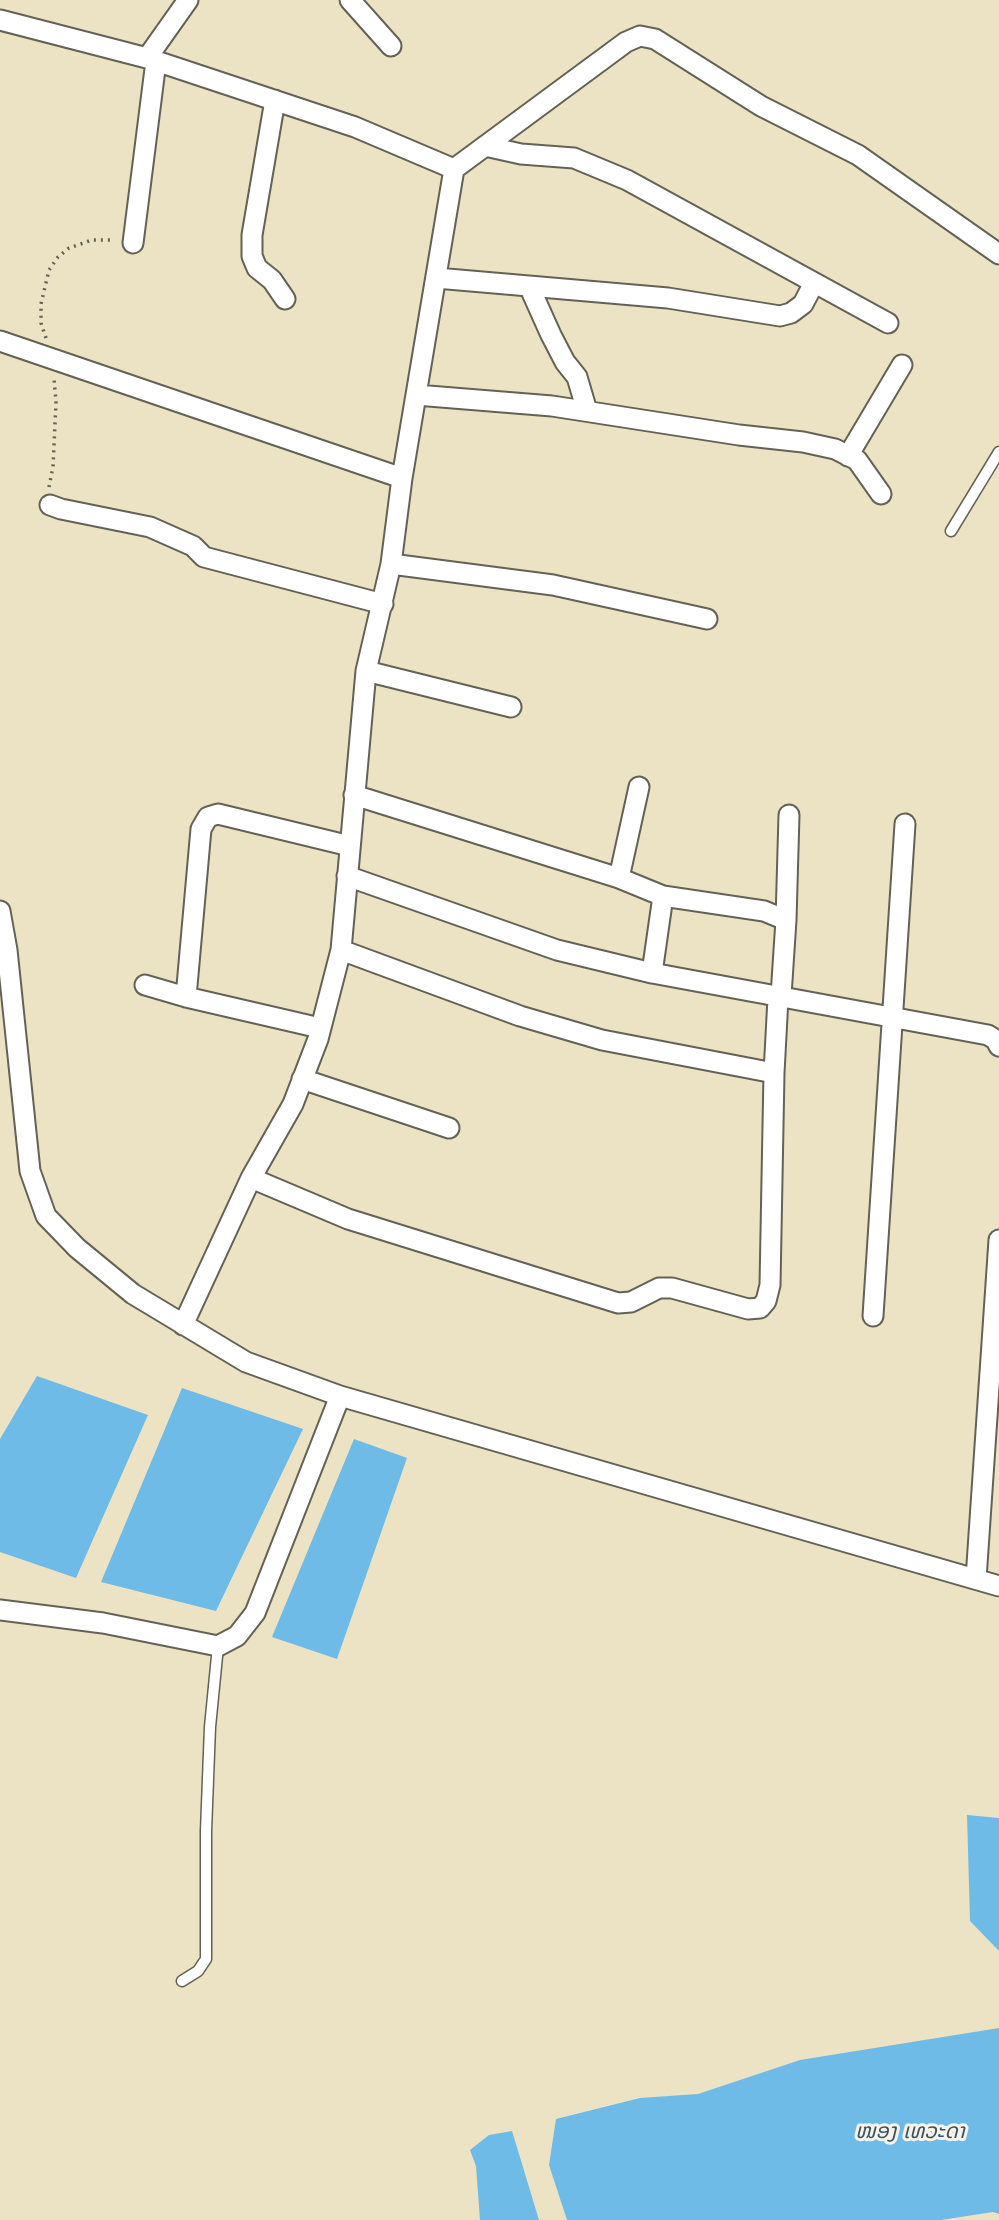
<!DOCTYPE html>
<meta charset="utf-8">
<style>
body{margin:0}
canvas{display:block;background:#ebe3c3}
</style>
<canvas width="999" height="2220"></canvas>
<script>
const ctx = document.querySelector('canvas').getContext('2d');
ctx.lineJoin = 'round';
function fillPath(path, color) {
  ctx.fillStyle = color;
  ctx.fill(path, 'evenodd');
}
function poly(rows) {
  const path = new Path2D();
  for (const r of rows) {
    path.moveTo(r[0], r[1]);
    for (let i = 2; i < r.length; i += 2) path.lineTo(r[i], r[i + 1]);
  }
  return path;
}
function stroke(path, color, width, dash) {
  ctx.strokeStyle = color;
  ctx.lineWidth = width;
  ctx.lineCap = dash ? 'butt' : 'round';
  ctx.setLineDash(dash || []);
  ctx.stroke(path);
}
function write(font, color, halo, rows, align = 'center') {
  ctx.font = font + ' "Comic Neue","Noto Sans Lao",sans-serif';
  ctx.lineWidth = 6;
  ctx.setLineDash([]);
  ctx.textBaseline = 'middle';
  ctx.strokeStyle = halo;
  ctx.fillStyle = color;
  for (const [text, x, y, turn = 0] of rows) {
    ctx.save();
    ctx.translate(x, y);
    ctx.rotate((+turn || 0) * Math.PI / 180);
    ctx.textAlign = isNaN(turn) ? turn : align;
    if (halo) ctx.strokeText(text, 0, 0);
    ctx.fillText(text, 0, 0);
    ctx.restore();
  }
}
fillPath(poly([
 [37,1376,148,1415,76,1578,0,1552,0,1439],
 [182,1388,303,1429,216,1611,101,1582],
 [354,1439,407,1458,337,1659,272,1637],
 [967,1815,999,1818,999,1951,970,1921],
 [999,2028,999,2214,993,2212,941,2220,567,2220,549,2165,556,2119,640,2098,698,2094,800,2060],
 [512,2131,539,2220,480,2220,476,2166,470,2150,489,2135]
]), '#6ebbe8');
const lane = poly([
 [951,531,999,452],
 [182,1981,198,1971,206,1959,206,1831,210,1727,218,1646]
]);
const street = poly([
 [350,0,391,46],
 [0,20,147,58,355,127,454,169],
 [147,58,188,0],
 [275,100,252,235,252,256,257,268,272,280,285,299],
 [485,146,521,154,574,158,627,180,888,323],
 [133,243,156,61],
 [436,278,668,298,780,316,791,313,803,304,814,283],
 [529,286,551,335,565,362,577,377,587,411],
 [0,341,402,478],
 [416,395,552,406,739,435,803,442,835,449,857,460,881,494],
 [848,456,902,365],
 [50,505,61,509,150,527,193,546,204,557,383,604],
 [391,564,553,585,707,619],
 [366,671,511,707],
 [354,795,619,878,663,896,764,911,786,920,781,996],
 [347,876,557,950,652,973,988,1035,996,1040,999,1046],
 [619,878,639,787],
 [0,911,7,950,30,1171,46,1216,77,1248,133,1294,246,1362,340,1396,999,1586],
 [786,920,789,815],
 [341,950,520,1016,602,1040,774,1073],
 [652,973,663,896],
 [145,985,186,997,320,1028],
 [186,997,201,829,208,817,218,814,350,846],
 [302,1079,449,1128],
 [251,1178,348,1219,618,1303,631,1302,659,1288,672,1288,748,1309,760,1308,766,1301,770,1285,774,1073,778,998],
 [873,1316,905,824],
 [183,1325,251,1178,293,1104,318,1039,341,950,366,671,391,564,402,478,454,169,626,42,640,36,655,39,761,106,858,155,999,254],
 [976,1579,999,1240],
 [0,1610,103,1623,218,1646,237,1636,255,1613,340,1396]
]);
stroke(lane, '#646256', 13);
stroke(street, '#646256', 23);
stroke(poly([
 [46,338,41,323,41,304,49,270,58,257,69,248,92,240,114,240],
 [49,487,53,467,56,402,54,379]
]), '#646256', 3.5, [2, 5]);
stroke(lane, '#fff', 10);
stroke(street, '#fff', 19);
write('italic 21px', '#395463', '#f7f3e8', [
 ["ໜອງ ເທວະດາ",910,2132]
]);
</script>
